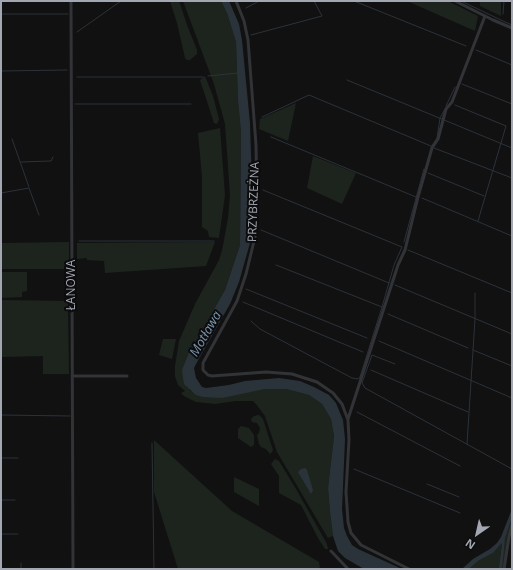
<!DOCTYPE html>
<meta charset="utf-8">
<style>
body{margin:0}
#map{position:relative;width:513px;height:570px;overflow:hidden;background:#111112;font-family:"Open Sans",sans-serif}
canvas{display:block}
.frame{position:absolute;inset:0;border:2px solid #a3a7b2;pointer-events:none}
.north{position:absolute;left:457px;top:514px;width:40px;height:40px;-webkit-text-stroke:3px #0c0c0d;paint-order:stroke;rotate:214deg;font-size:11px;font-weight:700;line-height:16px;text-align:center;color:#a3a7b2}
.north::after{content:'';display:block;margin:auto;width:14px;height:18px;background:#a3a7b2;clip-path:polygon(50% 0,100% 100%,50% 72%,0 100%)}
</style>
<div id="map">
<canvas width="513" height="570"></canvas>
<div class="frame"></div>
<div class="north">N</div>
</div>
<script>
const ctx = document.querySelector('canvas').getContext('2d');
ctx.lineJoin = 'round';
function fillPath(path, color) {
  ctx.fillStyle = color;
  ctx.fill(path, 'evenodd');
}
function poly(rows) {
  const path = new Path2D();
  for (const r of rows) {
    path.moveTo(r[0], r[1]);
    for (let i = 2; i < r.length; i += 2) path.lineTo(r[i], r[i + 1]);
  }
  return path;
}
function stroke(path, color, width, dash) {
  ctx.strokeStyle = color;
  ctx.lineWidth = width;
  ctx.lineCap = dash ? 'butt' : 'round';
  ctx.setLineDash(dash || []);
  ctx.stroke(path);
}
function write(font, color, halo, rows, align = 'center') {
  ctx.font = font + ' "Open Sans",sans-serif';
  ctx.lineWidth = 4;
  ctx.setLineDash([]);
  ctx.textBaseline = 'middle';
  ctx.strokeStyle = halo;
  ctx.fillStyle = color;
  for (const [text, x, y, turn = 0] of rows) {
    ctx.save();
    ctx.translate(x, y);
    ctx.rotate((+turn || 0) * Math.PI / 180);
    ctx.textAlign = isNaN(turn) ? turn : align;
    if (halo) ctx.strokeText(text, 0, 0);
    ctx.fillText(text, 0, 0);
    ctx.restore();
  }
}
fillPath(poly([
 [170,1,179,1,187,25,197,50,197,54,190,60,187,60,185,58,177,23],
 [183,1,221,1,227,13,236,42,238,101,241,132,240,245,225,290,189,353,190,391,248,392,265,389,286,389,309,395,322,404,331,419,334,436,328,488,330,512,333,536,328,538,277,452,265,416,256,404,253,401,236,401,215,404,196,402,184,396,181,393,185,391,178,385,175,376,175,366,179,341,195,304,219,260,222,251,228,218,230,195,225,124,214,84],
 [407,1,448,1,478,16,475,31],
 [480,1,501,1,501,16,480,6],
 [205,76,213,96,219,119,217,124,214,123,200,80],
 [296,103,288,141,259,129,260,119],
 [220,128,225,195,219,238,209,237,208,231,202,227,202,176,198,133],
 [313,156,356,173,342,204,307,188],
 [69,242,69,269,1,269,1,243],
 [215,242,206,266,105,273,104,261,87,260,87,258,77,259,77,243],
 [1,272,27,272,27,291,22,292,22,297,1,298],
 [1,300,68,301,69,374,43,374,43,356,1,357],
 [163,339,176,339,172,359,159,355],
 [259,415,263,419,273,450,272,452,270,454,266,449,261,447,259,444,257,435,259,433,260,428,257,423,252,422,251,419,254,416],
 [241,426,249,428,254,435,254,445,251,447,238,438,238,429],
 [154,440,232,511,319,562,320,569,178,569,154,492],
 [275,459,279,461,296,489,327,544,328,549,325,549,318,538,301,505,279,493,279,476,271,464],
 [234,477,259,489,259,506,234,492],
 [512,518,504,569,469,569,478,561,493,553,502,543,500,558,506,533]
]), '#1d241e');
fillPath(poly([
 [221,1,229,1,239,24,242,40,250,123,252,184,250,243,239,282,230,304,196,364,194,368,196,378,202,387,206,388,229,385,245,381,279,378,300,381,314,387,329,395,336,403,343,420,345,439,342,509,344,528,347,536,352,545,358,549,402,569,364,569,345,558,338,551,333,536,330,512,328,488,334,436,331,419,322,404,309,395,286,389,265,389,222,398,203,397,196,395,184,384,182,370,189,353,225,290,240,245,241,132,238,101,236,42,227,13],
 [305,468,307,470,313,490,311,494,298,472,301,469],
 [512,509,512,518,505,538,502,569,499,569,502,543,493,553,478,561,469,569,462,569,473,559,490,549,497,543,501,537]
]), '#2b333a');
stroke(poly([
 [354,1,466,46],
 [461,1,503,21,512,25],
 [246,8,259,1],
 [1,14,68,14],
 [503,14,504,1],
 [77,32,121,1],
 [251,35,322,16,314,1],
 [476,50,512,65],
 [1,71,67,70],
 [208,76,238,73],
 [77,77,203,77],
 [347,80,512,148],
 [462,84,512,104],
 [75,104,191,104],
 [455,105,506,126,478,221],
 [446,106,455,87],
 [262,117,309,95,431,146],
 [271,137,416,197],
 [12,139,29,187],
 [431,147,437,138,440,118,445,109],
 [434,148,512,178],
 [21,162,50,161,51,161,53,157],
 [428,173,484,196],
 [1,193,29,188,39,215],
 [422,198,512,236],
 [261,230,389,283],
 [79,241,214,241],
 [404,242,424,169],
 [408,250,512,293],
 [276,265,382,307],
 [395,285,512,334],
 [246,289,367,338],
 [243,302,363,352],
 [388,314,468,348],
 [251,321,260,329,352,378,358,379,360,377,382,307,394,265,402,247,263,190],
 [379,341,512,398],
 [473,350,512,366],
 [395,364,372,355,362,383,365,388,512,469],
 [371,370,468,412],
 [357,412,460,466],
 [1,415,70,416],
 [152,443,154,569],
 [467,444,475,319,475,293],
 [1,458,18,458],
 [354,469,460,513],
 [427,484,459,497],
 [1,500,15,500],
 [1,534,18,534],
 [21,563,21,569]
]), '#2b333a', 1);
stroke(poly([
 [71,1,73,569],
 [236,1,244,21,248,40,256,145,257,201,255,237,246,274,237,301,203,363,203,370,208,375,212,376,266,372,292,374,317,382,333,393,342,404,348,420,349,440,346,492,348,522,351,533,361,545,409,569],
 [455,1,493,20,512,28],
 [72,376,127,376],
 [348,419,398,265,405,250,418,197,432,148,438,139,446,109,452,102,485,16],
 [331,551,348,569],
 [504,569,509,537,512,525]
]), '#323337', 3);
write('12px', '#a3a7b2', '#0c0c0d', [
 ["PRZYBRZEŻNA",254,202,-88],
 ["ŁANOWA",72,285,-90]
]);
write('italic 13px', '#7b95ac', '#0c0c0d', [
 ["Motława",206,334,-60]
]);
</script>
